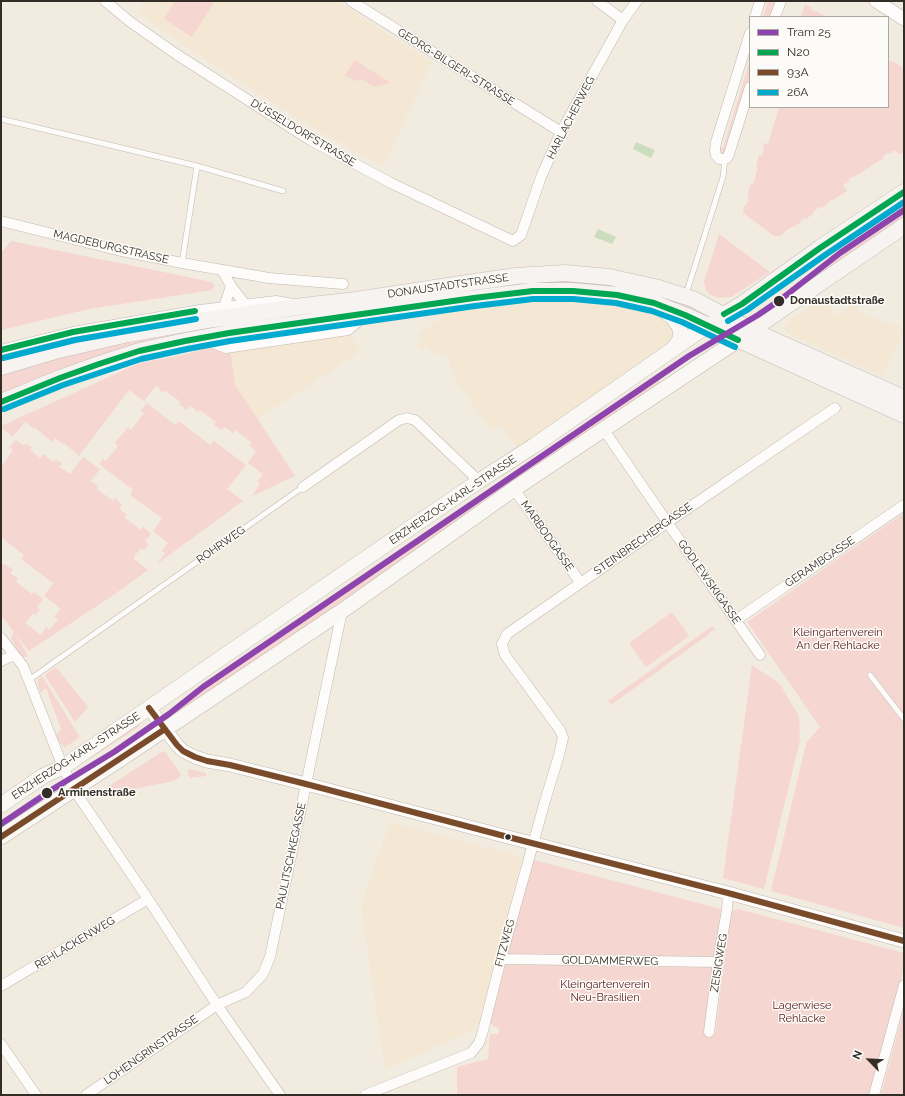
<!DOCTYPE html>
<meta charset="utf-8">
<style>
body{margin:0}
#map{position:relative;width:905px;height:1096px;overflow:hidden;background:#f2ebe0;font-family:Raleway,sans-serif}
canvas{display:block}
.frame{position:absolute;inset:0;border:2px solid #322d26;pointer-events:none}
.legend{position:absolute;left:749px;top:16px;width:140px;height:92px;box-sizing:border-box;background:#fdfbf7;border:1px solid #aca9a3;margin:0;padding:5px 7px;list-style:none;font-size:12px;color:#322d26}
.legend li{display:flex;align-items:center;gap:8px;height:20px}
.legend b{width:20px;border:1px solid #aca9a3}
.north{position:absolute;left:849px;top:1040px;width:40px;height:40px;-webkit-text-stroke:3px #fdfbf7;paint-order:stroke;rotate:294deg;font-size:11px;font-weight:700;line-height:16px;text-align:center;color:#322d26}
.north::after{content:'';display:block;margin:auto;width:14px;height:18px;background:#322d26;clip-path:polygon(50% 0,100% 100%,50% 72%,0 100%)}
</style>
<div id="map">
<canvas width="905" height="1096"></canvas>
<div class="frame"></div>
<ul class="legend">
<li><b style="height:5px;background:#8e44ad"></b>Tram 25</li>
<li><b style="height:5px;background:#00a651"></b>N20</li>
<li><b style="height:5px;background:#7a4b2a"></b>93A</li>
<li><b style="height:5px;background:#00a9ce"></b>26A</li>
</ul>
<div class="north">N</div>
</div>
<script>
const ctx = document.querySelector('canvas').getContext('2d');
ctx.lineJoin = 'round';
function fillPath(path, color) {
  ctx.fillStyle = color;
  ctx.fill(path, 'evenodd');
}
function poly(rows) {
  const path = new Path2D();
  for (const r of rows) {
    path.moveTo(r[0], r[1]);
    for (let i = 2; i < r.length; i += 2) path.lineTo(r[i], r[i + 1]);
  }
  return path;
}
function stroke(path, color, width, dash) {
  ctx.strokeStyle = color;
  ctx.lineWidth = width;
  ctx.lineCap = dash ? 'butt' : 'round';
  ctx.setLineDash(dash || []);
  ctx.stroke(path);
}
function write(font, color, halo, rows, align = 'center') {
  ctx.font = font + ' Raleway,sans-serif';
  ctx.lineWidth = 3;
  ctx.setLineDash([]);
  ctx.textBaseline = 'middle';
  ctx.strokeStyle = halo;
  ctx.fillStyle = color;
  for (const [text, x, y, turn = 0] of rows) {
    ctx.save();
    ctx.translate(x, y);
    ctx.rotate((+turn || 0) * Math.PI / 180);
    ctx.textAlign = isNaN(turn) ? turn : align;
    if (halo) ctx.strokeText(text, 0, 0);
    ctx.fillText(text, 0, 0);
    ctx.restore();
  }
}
fillPath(poly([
 [145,1,338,1,379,29,432,62,383,166,335,140,298,119,194,52,137,12],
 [520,297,624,303,659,314,686,336,524,456,501,425,491,431,456,380,447,355,431,353,427,347,421,351,416,344,422,340,418,334,440,319,437,309],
 [822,297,836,317,847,309,849,307,851,307,852,304,857,307,856,310,872,318,873,317,891,325,893,322,900,325,899,328,904,330,883,376,787,333,784,329,786,323],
 [349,323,351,336,360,350,352,357,308,386,257,419,235,385,229,342],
 [390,822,522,857,477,1029,436,1047,433,1045,431,1047,430,1050,385,1069,361,906]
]), '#f4e8d4');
fillPath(poly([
 [175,1,215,1,192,37,164,19],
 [768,1,775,1,770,17,763,17],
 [805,4,812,8,811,9,815,12,816,11,826,17,801,17],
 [355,60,391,83,374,87,362,79,355,81,345,75],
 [750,60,750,82,729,153,721,157,719,147,723,148],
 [888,60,892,62,892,61,904,68,904,152,899,155,895,150,889,154,888,153,883,156,884,158,854,177,853,176,851,178,849,179,850,181,843,185,847,191,833,200,832,199,830,201,828,202,829,203,822,208,820,207,812,212,813,214,806,219,805,218,800,221,801,222,794,227,793,226,785,231,786,232,780,236,774,236,743,213,744,205,746,206,749,197,747,196,751,184,753,184,758,168,756,167,759,155,762,156,764,147,763,146,764,143,768,144,779,107,888,107],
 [904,212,904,218,815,279,813,278,813,277,841,255],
 [719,234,770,272,731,297,718,298,709,294,706,290,704,282],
 [11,241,212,282,214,284,214,287,212,290,89,309,1,330,1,253],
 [556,280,613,285,678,301,701,310,699,312,677,303,638,292,616,289,241,328,1,397,1,374,62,356,194,328,474,289],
 [229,342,235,385,295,476,252,496,260,484,257,482,263,474,248,463,256,451,249,445,251,442,235,430,233,433,225,427,222,430,214,425,216,422,200,410,198,412,190,406,187,410,179,404,181,402,164,390,163,392,160,391,160,389,156,386,144,401,129,390,79,456,64,443,63,444,55,438,52,442,34,427,33,428,25,422,13,437,1,428,1,426,140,363,183,355],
 [658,380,661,384,178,713,176,711,204,689,247,659],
 [147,403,175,425,179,421,210,445,214,441,246,465,227,489,243,501,157,564,165,553,162,551,168,543,153,531,162,518,130,495,133,490,99,464,103,459,106,461,118,446,115,443,128,427,131,430,144,413,140,411],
 [16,440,24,446,26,443,32,447,30,450,40,458,43,454,54,462,56,459,62,463,59,467,70,474,83,457,100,469,91,481,98,486,97,489,113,501,115,498,122,505,119,509,127,515,125,518,141,530,143,527,151,534,145,541,148,544,144,550,141,548,133,558,148,570,112,596,29,651,15,634,26,652,28,657,24,657,20,654,11,639,14,632,1,615,1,563,4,565,5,564,13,570,10,573,18,579,16,582,32,594,34,592,43,599,37,607,40,610,36,615,33,613,25,623,41,635,46,627,50,630,58,619,54,616,61,609,44,596,53,583,21,559,24,555,1,537,1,467,13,450,9,447],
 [904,513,904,928,771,891,805,748,807,742,820,727,747,622],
 [672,612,689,636,646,667,629,643],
 [712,626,715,629,705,637,611,705,608,701],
 [752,665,780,684,799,716,800,740,764,889,723,878],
 [56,667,88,707,75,722,45,675],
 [42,676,79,736,79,738,65,747,57,741,56,735,61,729,46,688,41,693,38,685,38,680],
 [137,724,140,726,88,760,86,757],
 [163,751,165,752,181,774,180,777,176,780,173,781,105,795,101,795,100,794,100,792],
 [188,769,206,773,206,776,190,778,188,775],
 [534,860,721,909,715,955,711,1034,715,1034,731,912,738,909,904,953,904,968,870,1095,457,1095,457,1067,488,1059,490,1034,499,1034,499,1028,494,1027,490,1022,532,862],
 [904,1009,904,1095,881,1095]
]), '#f5d6d0');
fillPath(poly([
 [636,142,655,150,651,158,633,149],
 [598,229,616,237,612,244,594,237]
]), '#ccddbe');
const service = poly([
 [1,119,197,166,283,191],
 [182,263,197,166],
 [688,288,723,177,725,159],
 [870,675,904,719],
 [29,680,303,487]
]);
const minor = poly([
 [105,1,129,21,176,54,312,141,391,183,513,241,521,235,541,177,561,132,623,20,637,1],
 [351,1,561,132],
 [597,1,623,20],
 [755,17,760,1],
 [775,17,781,1],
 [750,33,716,142,715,150,716,155,719,159,725,159,727,158,729,154,750,87],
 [1,221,117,250,182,263,269,278,343,284],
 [222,270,231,286,245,304],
 [224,307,231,286],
 [203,339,226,348,348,330,366,315],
 [1,350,73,332,200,310,276,301,293,304],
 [604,430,667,522,760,655],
 [303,487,399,420,407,418,415,420,479,481],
 [514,489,580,582],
 [736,620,904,505],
 [1,638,23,666,63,767,69,779,79,797,148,899,217,1005,280,1095],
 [1,661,14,655],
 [501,959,718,962],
 [1,986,148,899],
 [709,1032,718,962,727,909,728,893],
 [1,1044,36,1095],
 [86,1095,217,1005,246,992,263,974,270,957,303,799,342,611],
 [365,1095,471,1053,479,1043,483,1031,501,959,545,801,559,755,563,738,560,730,505,655,502,644,507,634,674,518,835,408],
 [874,1095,904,985]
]);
const tertiary = poly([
 [876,1,904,19],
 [149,708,177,745,183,751,195,757,207,761,230,765,306,784,508,837,728,893,904,941]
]);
const secondary = poly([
 [658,306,672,317,679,326,680,330,681,335,679,341,673,349],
 [1,805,43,776,63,767,359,563,479,481,535,445,708,325],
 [1,837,125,756,342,611,514,489,738,340]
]);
const primary = poly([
 [717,319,742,304,820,248,904,192],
 [744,335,904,226],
 [1,367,55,351,128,334,207,320,303,306,356,300,474,282,516,276,565,273,609,277,659,288,693,299,751,330,904,398],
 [1,402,60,378,99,364,139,351,185,341,229,333,485,297,533,291,573,291,617,295,654,303,689,317,904,415]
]);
stroke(service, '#beb9b0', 6);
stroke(minor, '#beb9b0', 11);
stroke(tertiary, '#beb9b0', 14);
stroke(secondary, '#beb9b0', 16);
stroke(primary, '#c5bdb6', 17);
stroke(service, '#fdfcfa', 5);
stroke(minor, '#fdfcfa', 10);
stroke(tertiary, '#fdfcfa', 13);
stroke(secondary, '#faf8f5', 15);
stroke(primary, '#f6f3f0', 16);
stroke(poly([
 [724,314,742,304,820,248,904,192],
 [1,350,73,332,195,311],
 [1,402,60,378,99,364,139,351,185,341,229,333,474,298,533,291,573,291,617,295,654,303,685,315,738,340]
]), '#00a651', 6);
stroke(poly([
 [149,708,177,745,183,751,195,757,207,761,230,765,306,784,508,837,728,893,904,941],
 [1,837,165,729]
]), '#7a4b2a', 6);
stroke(poly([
 [728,321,747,310,825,255,904,202],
 [3,358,75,340,196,319],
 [4,409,63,385,141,359,187,349,230,341,475,306,533,299,573,299,616,303,652,311,682,322,735,347]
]), '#00a9ce', 6);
stroke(poly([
 [1,824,53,789,114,752,169,714,203,687,689,356,758,315,780,300,840,253,904,210]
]), '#8e44ad', 6);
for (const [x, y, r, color] of [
 [779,301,6,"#322d26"],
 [47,793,6,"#322d26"],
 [508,837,3.5,"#322d26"]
]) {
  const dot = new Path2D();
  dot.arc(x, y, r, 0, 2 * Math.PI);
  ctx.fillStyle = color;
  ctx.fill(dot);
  stroke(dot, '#fdfbf7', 1.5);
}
write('11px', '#322d26', '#fdfbf7', [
 ["GEORG-BILGERI-STRASSE",456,67,32],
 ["HARLACHERWEG",571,118,-63],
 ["DÜSSELDORFSTRASSE",303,133,31],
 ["MAGDEBURGSTRASSE",111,247,13],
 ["DONAUSTADTSTRASSE",448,286,-8],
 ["ERZHERZOG-KARL-STRASSE",453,500,-34],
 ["MARBODGASSE",547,536,55],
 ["STEINBRECHERGASSE",643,539,-35],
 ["ROHRWEG",221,545,-35],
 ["GERAMBGASSE",820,562,-34],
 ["GODLEWSKIGASSE",709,582,55],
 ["ERZHERZOG-KARL-STRASSE",76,756,-33],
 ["PAULITSCHKEGASSE",291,856,-78],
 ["REHLACKENWEG",75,943,-31],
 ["FITZWEG",505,943,-75],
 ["GOLDAMMERWEG",610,961,1],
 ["ZEISIGWEG",719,963,-81],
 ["LOHENGRINSTRASSE",151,1050,-35]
]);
write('bold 11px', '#322d26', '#fdfbf7', [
 ["Donaustadtstraße",790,301],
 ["Arminenstraße",58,793]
], 'left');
write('11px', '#58191c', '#fdfbf7', [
 ["Kleingartenverein",838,633],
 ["An der Rehlacke",838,646],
 ["Kleingartenverein",605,985],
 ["Neu-Brasilien",605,998],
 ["Lagerwiese",802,1006],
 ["Rehlacke",802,1019]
]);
</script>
